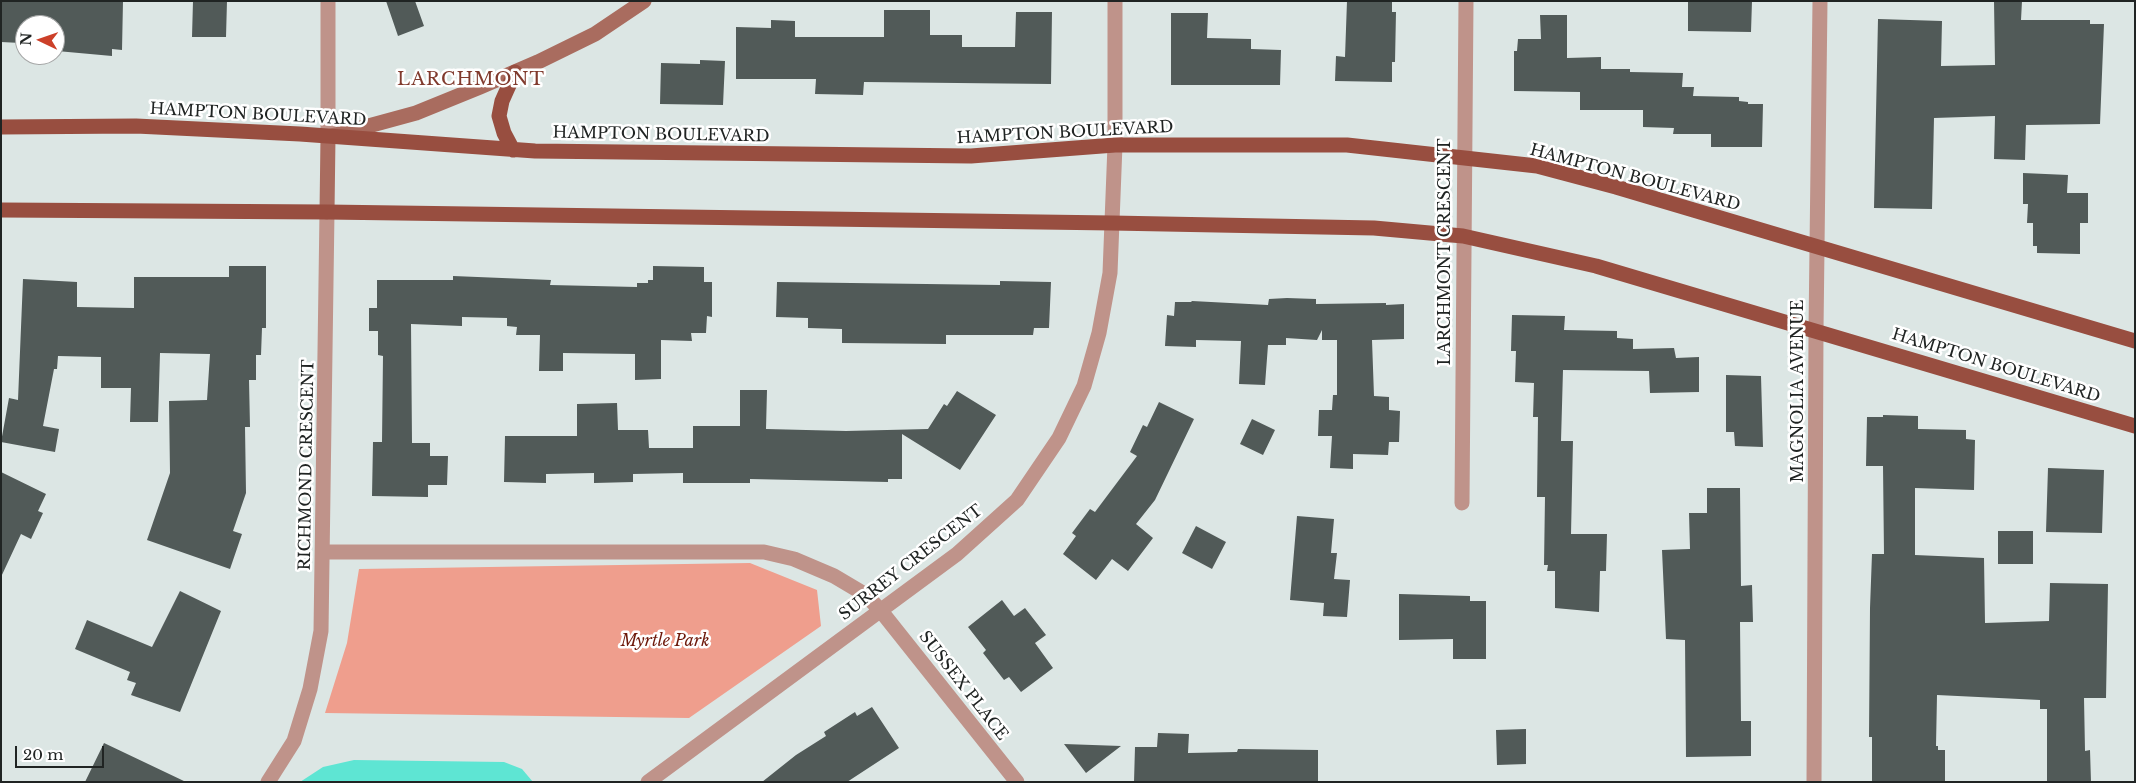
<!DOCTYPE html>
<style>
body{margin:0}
#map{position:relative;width:2136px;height:783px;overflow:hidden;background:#dce6e4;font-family:"Libre Baskerville",serif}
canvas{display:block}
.frame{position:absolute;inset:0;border:2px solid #202423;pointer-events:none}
.north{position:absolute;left:15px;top:15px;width:50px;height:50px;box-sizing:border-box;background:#fff;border:1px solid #a6a7a7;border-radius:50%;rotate:273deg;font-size:14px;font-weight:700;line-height:20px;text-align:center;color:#202423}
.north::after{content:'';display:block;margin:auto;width:18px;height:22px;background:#cc4029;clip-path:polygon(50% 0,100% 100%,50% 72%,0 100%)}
.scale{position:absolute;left:15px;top:746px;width:89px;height:22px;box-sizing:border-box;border:2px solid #202423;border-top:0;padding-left:6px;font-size:15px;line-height:18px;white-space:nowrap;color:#202423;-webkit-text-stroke:4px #fff;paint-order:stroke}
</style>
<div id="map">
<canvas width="2136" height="783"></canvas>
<div class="frame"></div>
<div class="north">N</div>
<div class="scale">20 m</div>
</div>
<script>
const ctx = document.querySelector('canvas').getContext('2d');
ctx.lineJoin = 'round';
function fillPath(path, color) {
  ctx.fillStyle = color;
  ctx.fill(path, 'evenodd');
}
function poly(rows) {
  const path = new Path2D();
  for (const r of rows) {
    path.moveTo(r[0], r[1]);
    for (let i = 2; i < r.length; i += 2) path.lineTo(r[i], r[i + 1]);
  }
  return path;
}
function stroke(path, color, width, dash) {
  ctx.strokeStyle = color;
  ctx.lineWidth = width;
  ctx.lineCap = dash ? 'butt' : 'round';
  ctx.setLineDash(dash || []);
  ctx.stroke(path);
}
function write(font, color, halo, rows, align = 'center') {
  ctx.font = font + ' "Libre Baskerville",serif';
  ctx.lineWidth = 5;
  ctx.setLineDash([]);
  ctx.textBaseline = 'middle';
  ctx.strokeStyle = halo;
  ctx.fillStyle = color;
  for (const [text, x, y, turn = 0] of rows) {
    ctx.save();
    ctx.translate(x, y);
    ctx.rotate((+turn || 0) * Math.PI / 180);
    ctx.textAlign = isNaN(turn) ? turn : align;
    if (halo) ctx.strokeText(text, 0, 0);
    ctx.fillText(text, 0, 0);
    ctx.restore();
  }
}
fillPath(poly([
 [750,563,817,590,821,626,689,718,325,713,347,643,359,569]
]), '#ef9e8d');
fillPath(poly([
 [354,760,504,762,522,769,533,782,300,782,323,767]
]), '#5ee5d3');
fillPath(poly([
 [1,1,123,1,122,50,112,49,112,56,57,51,55,55,55,25,25,25,25,54,21,54,21,43,1,42],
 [193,1,227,1,226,37,192,37],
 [386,1,415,1,424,26,398,36],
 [1347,1,1392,1,1392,12,1396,12,1395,62,1392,62,1392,82,1335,81,1336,56,1345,57],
 [1688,1,1752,1,1751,32,1688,31],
 [1994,1,2022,1,2021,20,2090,20,2090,24,2104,24,2100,124,2026,125,2025,160,1994,159,1995,116,1934,118,1932,209,1874,208,1878,19,1942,21,1941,66,1995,65],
 [884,10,930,10,930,35,962,35,962,47,1015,47,1016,12,1052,12,1051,84,864,82,863,95,815,94,816,79,736,79,736,27,771,28,771,20,795,21,795,37,884,37],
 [1171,13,1208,13,1207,38,1251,39,1251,49,1281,50,1280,85,1171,85],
 [1540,15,1567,15,1567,58,1601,57,1601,69,1630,69,1630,72,1683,73,1682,87,1694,87,1693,96,1739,97,1739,101,1748,102,1748,104,1763,104,1762,147,1711,147,1711,134,1673,134,1674,128,1643,127,1643,110,1580,110,1580,92,1514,91,1514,51,1517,51,1518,39,1541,39],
 [700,60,725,61,723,105,660,104,661,63,700,64],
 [2023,173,2068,175,2067,193,2088,193,2088,223,2080,223,2080,254,2037,253,2037,246,2033,246,2033,223,2027,223,2028,204,2023,204],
 [229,266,266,266,266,328,262,328,261,355,256,355,256,380,249,380,250,427,245,427,246,493,233,531,242,534,230,569,147,540,170,473,169,401,207,400,210,354,160,353,158,422,130,422,131,388,101,388,101,357,58,356,57,369,54,369,43,426,59,429,55,452,1,442,9,398,18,400,23,279,77,282,77,307,134,308,134,277,229,277],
 [653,266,704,267,704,282,712,282,712,317,707,316,706,333,691,333,692,341,661,340,661,379,635,380,635,354,563,353,563,371,539,371,540,335,516,335,517,327,507,326,507,318,462,317,462,326,411,324,412,443,430,443,430,456,448,456,447,485,428,485,428,497,372,496,373,442,382,442,383,356,378,355,378,331,369,331,369,308,377,308,377,280,453,280,453,276,551,280,550,285,637,287,637,283,648,283,648,280,653,280],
 [1000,281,1051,282,1049,328,1034,328,1033,335,946,335,946,344,842,343,842,329,808,328,808,318,776,317,777,282,1000,285],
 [1287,298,1316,299,1316,304,1386,303,1386,305,1404,304,1404,339,1372,340,1374,396,1389,397,1389,410,1400,411,1399,442,1389,442,1388,455,1353,454,1353,469,1330,468,1332,436,1318,436,1319,410,1332,410,1333,395,1337,395,1337,340,1322,340,1322,330,1317,340,1286,338,1286,345,1268,345,1265,385,1239,384,1241,341,1196,340,1196,347,1165,346,1167,315,1174,316,1175,302,1191,302,1192,301,1268,305,1269,299],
 [1512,315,1565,316,1564,330,1617,331,1617,338,1633,339,1633,349,1674,348,1676,358,1699,357,1699,392,1650,393,1649,371,1563,370,1561,441,1573,441,1571,534,1607,534,1606,571,1600,571,1599,612,1555,608,1555,571,1547,571,1548,565,1544,565,1545,497,1537,497,1538,417,1533,417,1534,383,1515,382,1516,351,1511,351],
 [1726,375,1761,376,1763,447,1735,446,1734,432,1726,432],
 [740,390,767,390,766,429,846,431,928,429,944,404,947,406,957,391,996,415,960,470,902,434,902,479,888,479,888,482,750,479,750,483,683,483,683,473,633,474,633,482,594,483,594,473,546,474,546,483,504,482,505,436,577,436,577,404,617,403,618,430,648,430,649,448,693,448,693,426,740,426],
 [1159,402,1194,419,1155,500,1136,524,1153,538,1128,571,1112,559,1096,580,1063,554,1076,536,1072,533,1090,509,1095,512,1137,456,1130,452,1143,425,1147,427],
 [1883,415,1918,416,1918,429,1966,430,1966,439,1975,440,1974,490,1915,488,1915,555,1984,558,1985,623,2049,621,2050,583,2108,584,2106,698,2084,698,2085,751,2090,750,2091,782,2047,782,2047,709,2040,709,2040,700,1937,695,1936,746,1938,746,1938,750,1945,750,1945,782,1872,782,1872,737,1869,737,1870,608,1872,554,1884,554,1883,466,1866,466,1867,417,1883,417],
 [1252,419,1275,430,1263,455,1240,444],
 [2048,468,2104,470,2102,533,2046,532],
 [1,472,46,494,38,511,43,513,31,539,21,534,1,577],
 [1707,488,1740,488,1741,586,1752,585,1753,622,1740,622,1741,721,1751,721,1751,756,1686,757,1685,640,1666,639,1662,550,1690,549,1689,513,1707,513],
 [1297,516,1334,519,1331,553,1337,553,1334,579,1350,580,1347,617,1323,616,1324,603,1290,600],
 [1196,526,1226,542,1212,569,1182,553],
 [1998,531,2033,531,2033,564,1998,564],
 [180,591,221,611,180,712,131,695,136,683,127,680,130,672,75,649,87,620,152,647],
 [1399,594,1470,596,1470,601,1486,601,1486,659,1453,659,1453,639,1399,640],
 [1002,600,1014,616,1025,608,1046,635,1035,643,1053,668,1021,692,1009,677,1004,680,983,653,986,650,968,627],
 [872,707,899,748,847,782,762,782,796,755,826,736,824,732,855,712,857,716],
 [1526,729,1526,764,1497,765,1496,730],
 [1158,733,1189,734,1188,753,1237,752,1238,749,1318,750,1318,782,1134,782,1135,747,1157,747],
 [104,743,186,782,85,782],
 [1064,744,1121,746,1086,773]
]), '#515a58');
stroke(poly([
 [328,1,328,137],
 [1462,503,1466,1],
 [324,552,764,552,794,559,834,576,866,595,881,611,1017,782],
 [268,782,294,741,310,689,321,631,327,212],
 [648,782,957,554,1017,500,1059,438,1084,386,1099,333,1110,273,1115,145,1115,1],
 [1814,782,1816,330,1820,1]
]), '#bf938a', 15);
stroke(poly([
 [327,212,328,137,416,113,480,87,538,62,595,34,644,1]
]), '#a96c5f', 15);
stroke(poly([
 [1,127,136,126,300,134,535,151,971,156,1115,145,1347,145,1537,166,1616,187,2135,341],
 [513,150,504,133,499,116,502,101,515,72],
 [1,210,327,212,1112,223,1374,228,1463,236,1596,266,2135,426]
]), '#984e40', 15);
write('16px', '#202423', '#fff', [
 ["HAMPTON BOULEVARD",258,115,3],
 ["HAMPTON BOULEVARD",1065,133,-3],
 ["HAMPTON BOULEVARD",661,135,1],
 ["HAMPTON BOULEVARD",1635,178,15],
 ["LARCHMONT CRESCENT",1445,252,-90],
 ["HAMPTON BOULEVARD",1996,366,17],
 ["MAGNOLIA AVENUE",1798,391,-90],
 ["RICHMOND CRESCENT",307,465,-89],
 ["SURREY CRESCENT",911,563,-38],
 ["SUSSEX PLACE",963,686,52]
]);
write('italic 16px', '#6d180a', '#fff', [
 ["Myrtle Park",665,641]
]);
ctx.letterSpacing = '1px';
write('18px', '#803a2d', '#fff', [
 ["LARCHMONT",471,80]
]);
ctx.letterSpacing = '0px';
</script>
